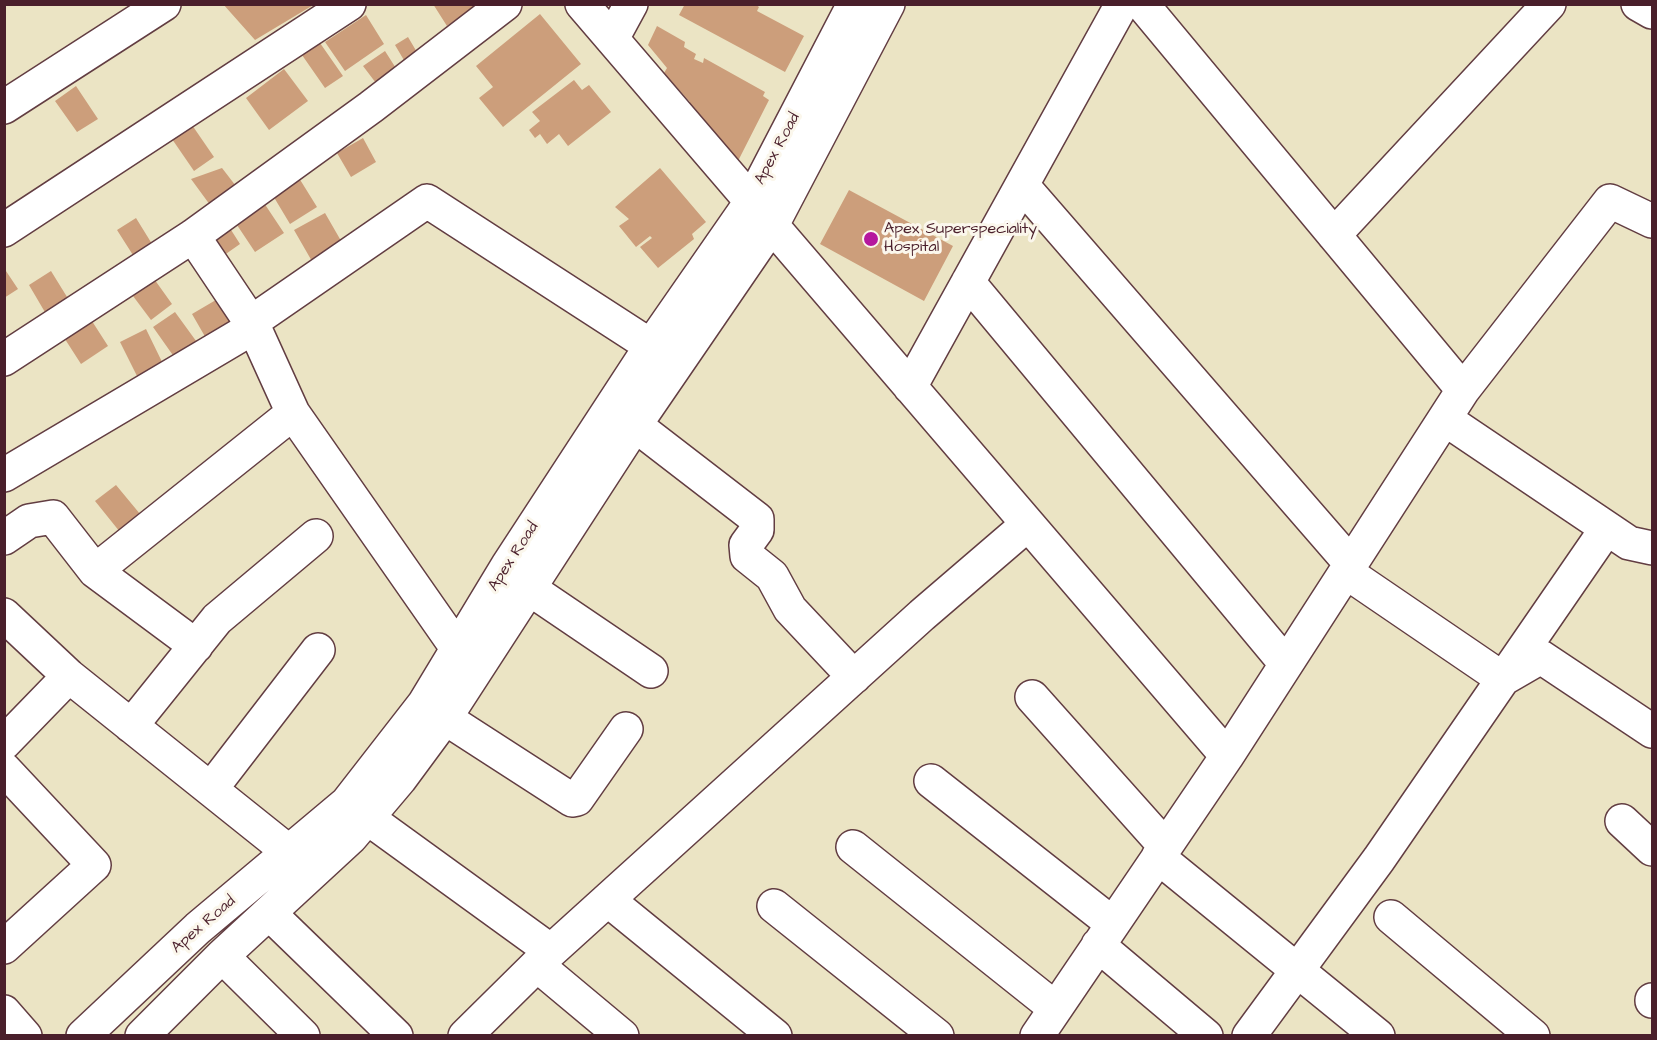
<!DOCTYPE html>
<style>
body{margin:0}
#map{position:relative;width:1657px;height:1040px;overflow:hidden;background:#ebe4c4;font-family:"Architects Daughter",sans-serif}
canvas{display:block}
.frame{position:absolute;inset:0;border:6px solid #4a1f2b;pointer-events:none}
</style>
<div id="map">
<canvas width="1657" height="1040"></canvas>
<div class="frame"></div>
</div>
<script>
const ctx = document.querySelector('canvas').getContext('2d');
ctx.lineJoin = 'round';
function fillPath(path, color) {
  ctx.fillStyle = color;
  ctx.fill(path, 'evenodd');
}
function poly(rows) {
  const path = new Path2D();
  for (const r of rows) {
    path.moveTo(r[0], r[1]);
    for (let i = 2; i < r.length; i += 2) path.lineTo(r[i], r[i + 1]);
  }
  return path;
}
function stroke(path, color, width, dash) {
  ctx.strokeStyle = color;
  ctx.lineWidth = width;
  ctx.lineCap = dash ? 'butt' : 'round';
  ctx.setLineDash(dash || []);
  ctx.stroke(path);
}
function write(font, color, halo, rows, align = 'center') {
  ctx.font = font + ' "Architects Daughter",sans-serif';
  ctx.lineWidth = 6;
  ctx.setLineDash([]);
  ctx.textBaseline = 'middle';
  ctx.strokeStyle = halo;
  ctx.fillStyle = color;
  for (const [text, x, y, turn = 0] of rows) {
    ctx.save();
    ctx.translate(x, y);
    ctx.rotate((+turn || 0) * Math.PI / 180);
    ctx.textAlign = isNaN(turn) ? turn : align;
    if (halo) ctx.strokeText(text, 0, 0);
    ctx.fillText(text, 0, 0);
    ctx.restore();
  }
}
fillPath(poly([
 [223,4,315,4,255,40],
 [433,4,480,4,447,26],
 [685,4,755,4,759,7,757,11,804,36,785,72,679,15],
 [540,14,581,64,503,127,479,98,493,87,476,66],
 [366,15,384,44,345,71,325,42],
 [657,26,685,42,684,47,696,54,694,59,703,63,704,58,765,92,763,96,769,100,738,161,702,117,687,108,690,102,664,73,667,68,648,45],
 [408,37,421,59,408,67,395,45],
 [320,43,343,76,325,88,302,55],
 [385,51,399,73,379,87,363,66],
 [284,69,308,101,269,130,246,98],
 [574,80,582,90,589,85,611,112,568,146,559,134,547,144,540,134,535,138,529,130,540,121,532,112],
 [76,86,98,119,77,132,55,101],
 [192,125,214,157,194,171,172,139],
 [363,138,376,162,351,177,337,153],
 [222,168,239,190,213,209,191,179],
 [660,168,706,222,692,234,694,239,658,268,640,247,652,238,650,236,636,247,619,226,629,219,615,207],
 [299,178,317,207,290,224,272,194],
 [849,190,953,246,924,301,820,244],
 [258,194,284,233,255,252,229,213],
 [325,213,344,246,313,263,294,230],
 [136,218,157,252,138,263,117,230],
 [226,222,240,244,213,263,198,241],
 [4,268,18,289,4,298],
 [51,271,72,305,49,319,29,285],
 [152,276,172,304,151,320,130,292],
 [221,297,236,323,207,340,192,314],
 [175,312,199,345,177,361,153,327],
 [90,318,108,346,81,364,63,336],
 [146,329,165,368,139,380,120,342],
 [116,485,145,520,124,537,95,501]
]), '#cc9e7b');
const minor = poly([
 [582,4,1227,756],
 [1142,4,1463,390],
 [1638,4,1652,12],
 [612,39,631,4],
 [4,107,164,4],
 [1022,185,1351,564],
 [4,230,349,4],
 [1334,235,1549,4],
 [193,236,254,327,293,413,457,648],
 [968,282,1286,664],
 [4,359,193,236,371,107,505,4],
 [910,387,1122,4],
 [1445,419,1629,543,1652,548],
 [635,425,757,519,757,530,746,545,747,556,772,576,790,609,854,677],
 [4,475,254,327,256,319,427,201,651,346],
 [4,538,29,521,53,517,95,571,196,646],
 [95,571,293,413],
 [1346,572,1503,679,1541,657,1652,731],
 [530,589,651,671],
 [4,615,69,676,289,852],
 [1032,697,1165,846],
 [445,718,572,800,577,799,626,729],
 [131,726,217,619,316,536],
 [4,743,69,676],
 [4,769,94,865,4,947],
 [931,781,1113,924],
 [211,789,318,650],
 [351,806,551,951],
 [1622,821,1652,849],
 [853,847,1055,1008],
 [1158,857,1378,1036],
 [608,900,775,1036],
 [774,906,937,1036],
 [269,913,396,1036],
 [1391,917,1533,1036],
 [1098,945,1206,1036],
 [222,956,303,1036],
 [537,965,622,1036],
 [1652,1000,1652,1001],
 [4,1012,25,1036],
 [83,1036,198,928,347,803,424,704,508,565,651,346,751,202,854,4],
 [142,1036,222,956,351,837,400,779,445,718,635,425,772,225,888,4],
 [465,1036,551,951,922,615,1028,524],
 [1037,1036,1227,756,1463,390,1610,201,1652,221],
 [1249,1036,1379,859,1607,528]
]);
stroke(minor, '#623d42', 36);
stroke(minor, '#fff', 33);
for (const [x, y, r, color] of [
 [871,239,8,"#b5179e"]
]) {
  const dot = new Path2D();
  dot.arc(x, y, r, 0, 2 * Math.PI);
  ctx.fillStyle = color;
  ctx.fill(dot);
  stroke(dot, '#fbf7ec', 2);
}
write('16px', '#4a1f2b', '#fbf7ec', [
 ["Apex Road",778,149,-62],
 ["Apex Road",514,557,-57],
 ["Apex Road",204,925,-41]
]);
write('16px', '#4a1f2b', '#fbf7ec', [
 ["Apex Superspeciality",884,230],
 ["Hospital",884,248]
], 'left');
</script>
